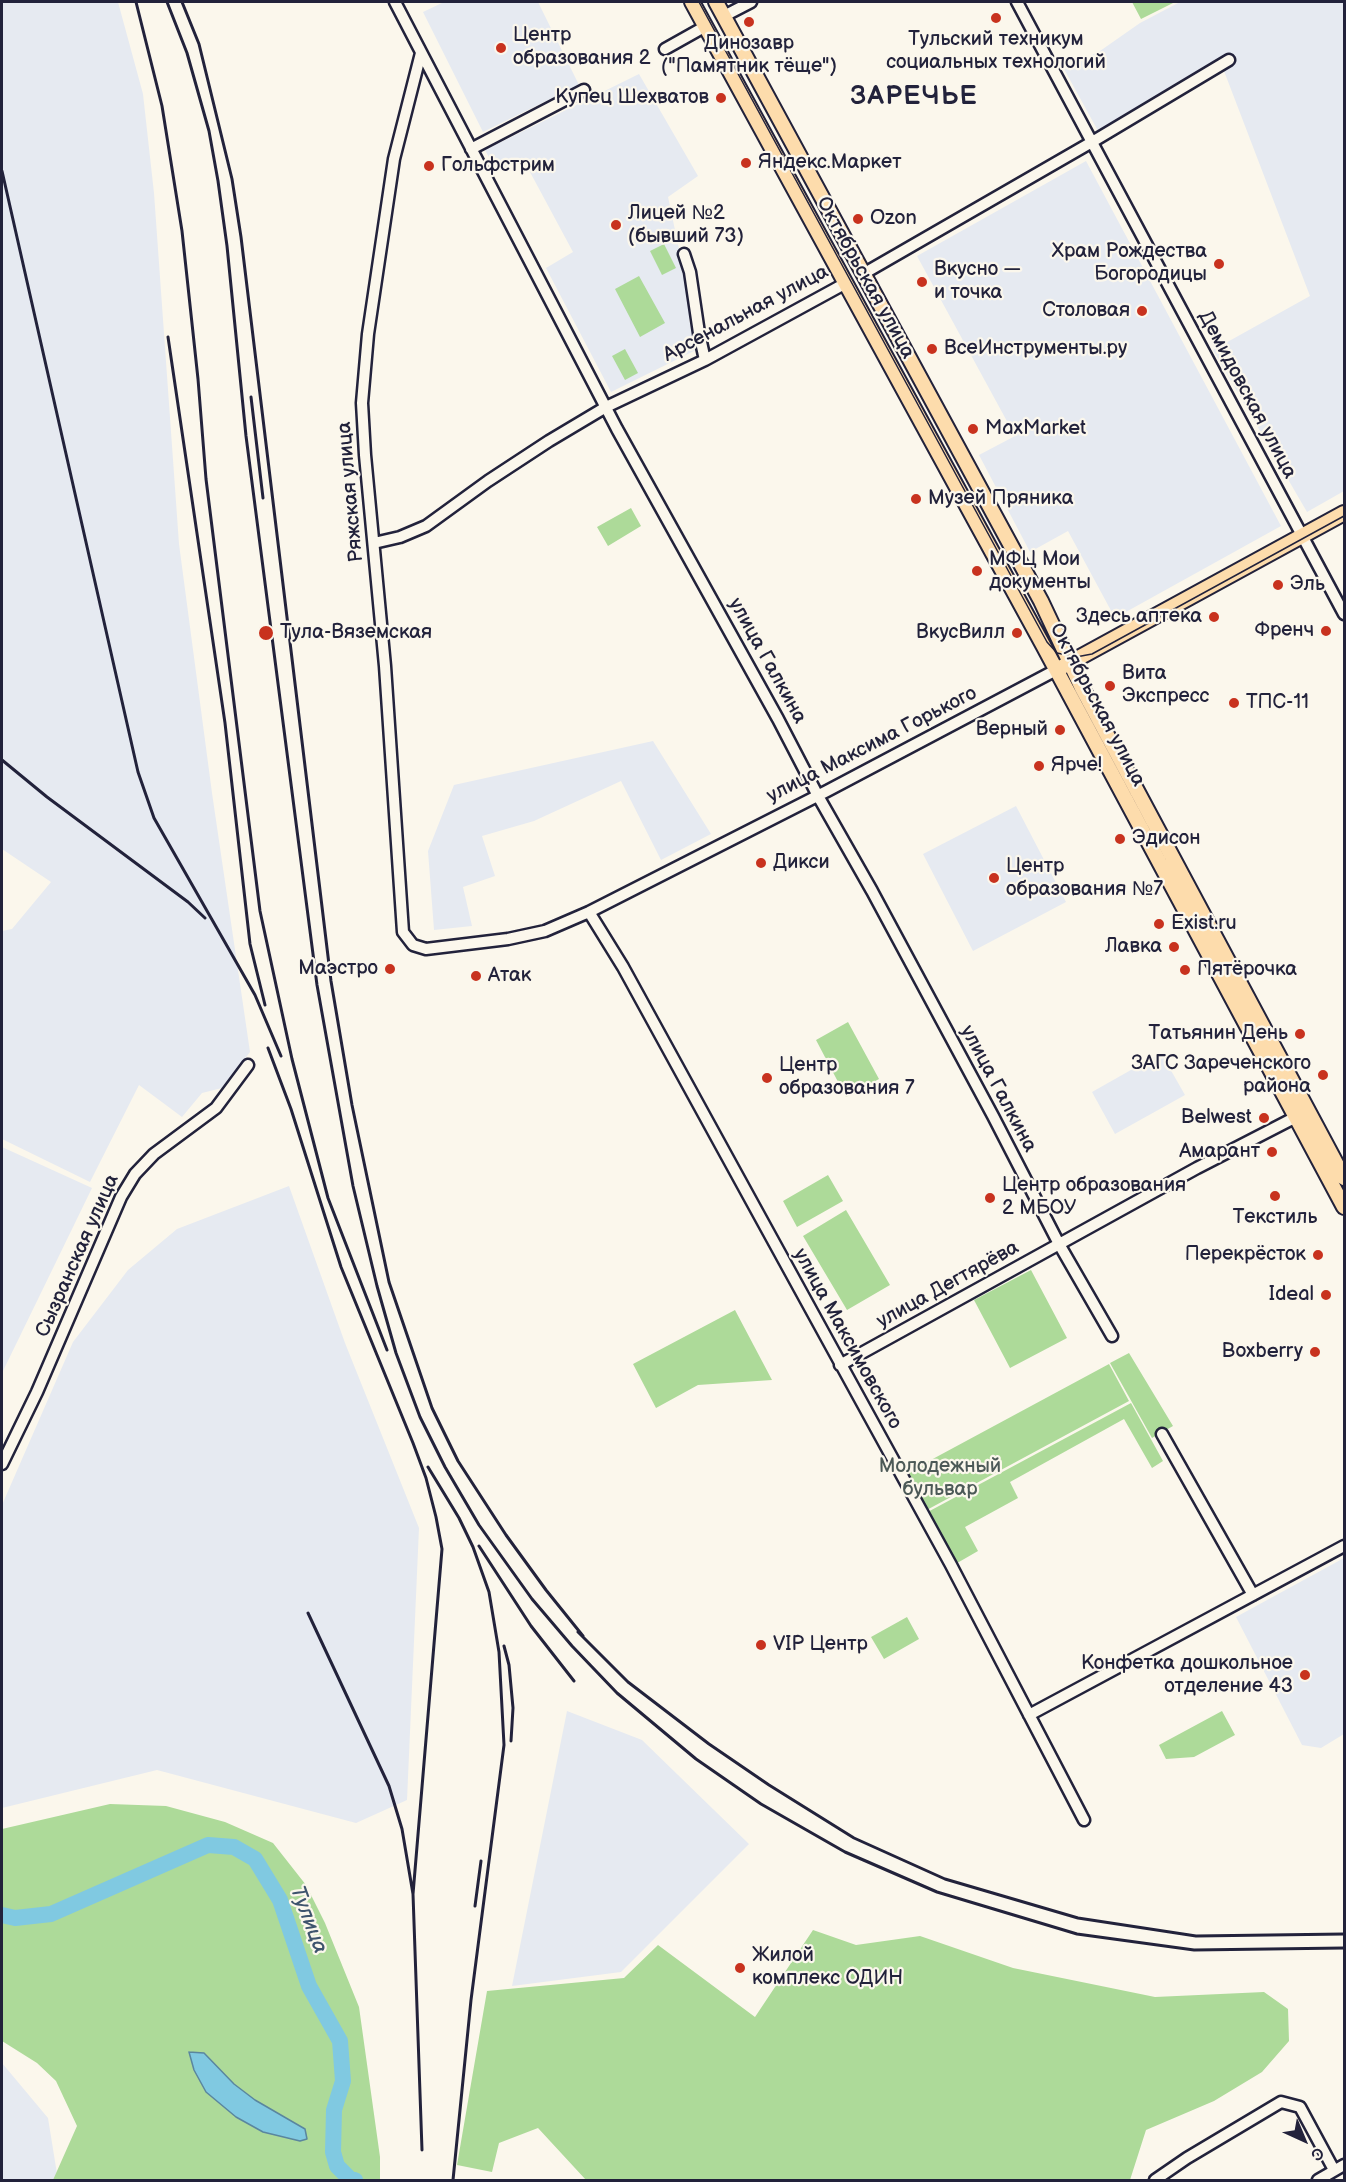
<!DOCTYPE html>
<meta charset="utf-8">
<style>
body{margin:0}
#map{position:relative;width:1346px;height:2182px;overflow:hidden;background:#fbf7ec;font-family:"Balsamiq Sans",sans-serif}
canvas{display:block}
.frame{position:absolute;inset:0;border:3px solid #22223b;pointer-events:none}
.north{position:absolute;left:1274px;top:2110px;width:60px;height:60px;-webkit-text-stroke:4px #fbf7ec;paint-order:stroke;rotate:136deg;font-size:16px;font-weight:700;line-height:24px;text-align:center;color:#22223b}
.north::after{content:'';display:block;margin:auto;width:21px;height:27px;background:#22223b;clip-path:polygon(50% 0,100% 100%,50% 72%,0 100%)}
</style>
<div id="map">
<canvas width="1346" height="2182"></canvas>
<div class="frame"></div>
<div class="north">С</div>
</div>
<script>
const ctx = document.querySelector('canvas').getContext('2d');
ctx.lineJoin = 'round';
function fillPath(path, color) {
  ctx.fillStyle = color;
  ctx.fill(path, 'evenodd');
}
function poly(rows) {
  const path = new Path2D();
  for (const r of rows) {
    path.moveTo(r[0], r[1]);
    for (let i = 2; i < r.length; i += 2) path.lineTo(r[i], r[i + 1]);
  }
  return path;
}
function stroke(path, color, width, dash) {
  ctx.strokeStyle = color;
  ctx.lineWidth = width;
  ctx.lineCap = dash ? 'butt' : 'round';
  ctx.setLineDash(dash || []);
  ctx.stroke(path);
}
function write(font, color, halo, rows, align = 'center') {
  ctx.font = font + ' "Balsamiq Sans",sans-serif';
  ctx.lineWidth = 4.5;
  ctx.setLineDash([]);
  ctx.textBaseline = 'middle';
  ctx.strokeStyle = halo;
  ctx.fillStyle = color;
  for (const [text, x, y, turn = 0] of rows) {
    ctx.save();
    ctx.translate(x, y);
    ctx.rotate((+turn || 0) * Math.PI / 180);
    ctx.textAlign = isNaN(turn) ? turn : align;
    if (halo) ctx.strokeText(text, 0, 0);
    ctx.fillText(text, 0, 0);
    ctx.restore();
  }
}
fillPath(poly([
 [2,2,118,2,143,94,154,193,179,544,212,793,250,1052,222,1088,202,1093,182,1117,139,1085,90,1182,2,1139,2,931,12,929,51,882,2,849],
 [444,2,538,2,579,85,483,132,423,12],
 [1180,2,1344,2,1344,491,1307,512,1213,350,1310,296,1224,71,1103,140,1064,69,1100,51,1140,23],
 [639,74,698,176,668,197,693,315,689,320,698,349,611,392,546,268,573,252,523,159,497,172,485,150],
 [1086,161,1281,526,1115,618,1068,531,1030,552,979,455,1015,436,917,256],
 [653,741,711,834,661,860,621,781,534,821,482,836,495,876,463,887,472,926,434,930,428,851,454,785],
 [1016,806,1066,902,973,951,923,854],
 [1161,1053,1185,1095,1115,1134,1092,1092],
 [2,1147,92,1188,2,1373],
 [289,1186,345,1343,419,1528,407,1800,356,1823,157,1770,2,1808,2,1505,73,1342,128,1270,177,1229],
 [1344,1558,1344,1734,1321,1748,1302,1745,1236,1617],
 [567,1711,642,1740,749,1844,621,1972,512,1986],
 [2,2063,48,2118,58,2180,2,2180]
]), '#e6eaf1');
fillPath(poly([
 [1132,2,1175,2,1141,19],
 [664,244,676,268,662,275,650,251],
 [639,276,665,323,640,337,615,289],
 [625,349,638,373,625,380,612,356],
 [631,508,641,526,608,546,597,527],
 [848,1022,879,1079,846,1097,816,1040],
 [828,1175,843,1201,797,1227,783,1201],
 [846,1210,890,1285,847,1310,803,1236],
 [1031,1270,1067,1338,1010,1368,974,1300],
 [735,1310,772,1380,698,1385,656,1408,633,1364],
 [1129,1353,1173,1426,1152,1438,1110,1363],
 [1109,1364,1129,1401,923,1512,903,1475],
 [1131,1403,1163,1461,1152,1468,1124,1419,1010,1482,1018,1498,965,1527,978,1551,952,1566,924,1514],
 [907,1617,919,1639,884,1659,871,1637],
 [1222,1711,1235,1735,1194,1757,1166,1759,1159,1745],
 [110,1804,166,1806,225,1822,273,1843,306,1885,325,1923,359,2007,380,2157,380,2180,53,2180,77,2126,56,2081,37,2063,2,2041,2,1829],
 [813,1930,856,1945,920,1936,1013,1968,1155,1997,1264,1992,1288,2009,1289,2041,1262,2072,1214,2101,1146,2130,1130,2180,586,2180,538,2128,499,2143,492,2172,457,2165,487,1991,624,1978,658,1945,755,2017]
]), '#adda99');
const water = poly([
 [189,2052,204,2053,234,2084,255,2100,305,2129,307,2139,300,2141,263,2132,236,2117,206,2092,194,2070,189,2052]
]);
fillPath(water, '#80c9e1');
stroke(water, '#5a869f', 1.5);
stroke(poly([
 [2,1915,15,1918,51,1914,208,1845,234,1847,255,1859,280,1900,309,1986,340,2041,343,2081,334,2110,333,2152,337,2166,350,2179,355,2180]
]), '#80c9e1', 16);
const minor = poly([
 [395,2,617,429,778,719,818,796,872,891,993,1116,1059,1244,1112,1336],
 [1017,2,1344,614],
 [724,16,751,2],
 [665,49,706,26],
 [421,53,394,159,368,334,362,403,365,455,385,666,403,932,413,945,426,949,508,939,545,931,589,912,827,791,1056,670],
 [471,149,584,90],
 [684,254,690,272,699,333,705,360],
 [863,274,1092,142,1229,60],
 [374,543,400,537,426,526,488,481,549,441,606,407,705,360,846,283],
 [589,912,623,967,951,1565,1084,1820],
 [840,1365,1197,1168,1296,1117],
 [1162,1434,1253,1595],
 [2,1464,37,1392,121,1197,135,1174,154,1154,216,1108,248,1065],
 [1029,1715,1344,1546],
 [1155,2180,1187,2158,1281,2102,1300,2107,1334,2170],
 [1318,2180,1344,2165]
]);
const major = poly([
 [692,2,1043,645,1344,1207],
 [716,2,1041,601,1082,688,1344,1178],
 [1062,667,1344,513]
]);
stroke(minor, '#22223b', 15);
stroke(major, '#22223b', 18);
stroke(minor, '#fbf7ec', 10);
stroke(major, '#fddcac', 14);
stroke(poly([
 [699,2,1047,642,1057,653,1076,657,1092,654,1344,516]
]), '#22223b', 1.5);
stroke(poly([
 [136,2,162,106,182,231,198,379,206,479,260,911,292,1059,328,1198,387,1350],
 [167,2,187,53,209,131,218,181,227,246,246,436,317,985,353,1186,377,1286,396,1353,420,1417,445,1467,479,1525,532,1599,572,1646,617,1693,696,1759,761,1804,845,1852,937,1892,1077,1934,1194,1950,1344,1948],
 [182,2,199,44,232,179,241,237,331,981,352,1105,389,1282,432,1408,458,1461,506,1535,546,1590,583,1636],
 [2,171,138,772,154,818,255,995,281,1056],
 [168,337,225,723,250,944,265,1005],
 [251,397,263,498],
 [2,760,47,797,188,902,205,918],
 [268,1048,291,1109,341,1267,413,1443,426,1478,436,1517,442,1549,413,1894],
 [428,1467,459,1518,473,1547,489,1592,499,1652,504,1745,471,2000,453,2180],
 [479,1546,531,1626,574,1681],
 [308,1613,389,1786,402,1829,413,1894,422,2150],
 [578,1632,628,1682,709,1744,769,1785,854,1838,945,1879,1078,1918,1196,1936,1344,1934],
 [504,1646,509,1665,513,1708,511,1741],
 [475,1906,481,1861]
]), '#22223b', 3);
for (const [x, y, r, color] of [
 [996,18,6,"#c8321e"],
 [749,22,6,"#c8321e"],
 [501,48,6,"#c8321e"],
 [721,98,6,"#c8321e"],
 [746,163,6,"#c8321e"],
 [429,166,6,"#c8321e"],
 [858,219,6,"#c8321e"],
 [616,225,6,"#c8321e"],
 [1219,264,6,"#c8321e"],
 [922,282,6,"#c8321e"],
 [1142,311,6,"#c8321e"],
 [932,349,6,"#c8321e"],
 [973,429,6,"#c8321e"],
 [916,499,6,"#c8321e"],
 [977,571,6,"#c8321e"],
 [1278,585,6,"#c8321e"],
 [1214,617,6,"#c8321e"],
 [1326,631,6,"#c8321e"],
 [266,633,8,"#c8321e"],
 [1017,633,6,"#c8321e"],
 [1110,686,6,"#c8321e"],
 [1234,703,6,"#c8321e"],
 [1060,730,6,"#c8321e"],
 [1039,766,6,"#c8321e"],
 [1120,839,6,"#c8321e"],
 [761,863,6,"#c8321e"],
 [994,878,6,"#c8321e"],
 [1159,924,6,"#c8321e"],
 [1174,947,6,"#c8321e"],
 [390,969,6,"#c8321e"],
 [1185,970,6,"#c8321e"],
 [476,976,6,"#c8321e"],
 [1300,1034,6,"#c8321e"],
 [1323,1075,6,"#c8321e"],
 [767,1078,6,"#c8321e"],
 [1264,1118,6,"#c8321e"],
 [1272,1152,6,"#c8321e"],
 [1275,1196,6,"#c8321e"],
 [990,1198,6,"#c8321e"],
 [1318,1255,6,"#c8321e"],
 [1326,1295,6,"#c8321e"],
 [1315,1352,6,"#c8321e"],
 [761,1645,6,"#c8321e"],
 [1305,1675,6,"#c8321e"],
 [740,1968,6,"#c8321e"]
]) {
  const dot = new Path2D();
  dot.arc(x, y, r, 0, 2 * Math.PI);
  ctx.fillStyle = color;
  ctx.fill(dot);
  stroke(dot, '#fbf7ec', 2);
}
write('20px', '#22223b', '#fbf7ec', [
 ["Центр",513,36],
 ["образования 2",513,59],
 ["Тульский техникум",996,40,"center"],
 ["социальных технологий",996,63,"center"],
 ["Динозавр",749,44,"center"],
 ["(\"Памятник тёще\")",749,67,"center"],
 ["Купец Шехватов",709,98,"right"],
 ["Яндекс.Маркет",758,163],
 ["Гольфстрим",441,166],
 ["Лицей №2",628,214],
 ["(бывший 73)",628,237],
 ["Ozon",870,219],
 ["Храм Рождества",1207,252,"right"],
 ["Богородицы",1207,275,"right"],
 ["Вкусно —",934,270],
 ["и точка",934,293],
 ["Столовая",1130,311,"right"],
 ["ВсеИнструменты.ру",944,349],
 ["MaxMarket",985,429],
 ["Музей Пряника",928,499],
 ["МФЦ Мои",989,560],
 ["документы",989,583],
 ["Эль",1290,585],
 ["Здесь аптека",1202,617,"right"],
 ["Френч",1314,631,"right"],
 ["Тула-Вяземская",280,633],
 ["ВкусВилл",1005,633,"right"],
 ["Вита",1122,674],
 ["Экспресс",1122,697],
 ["ТПС-11",1246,703],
 ["Верный",1048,730,"right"],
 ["Ярче!",1051,766],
 ["Эдисон",1132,839],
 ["Дикси",773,863],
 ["Центр",1006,867],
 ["образования №7",1006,890],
 ["Exist.ru",1171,924],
 ["Лавка",1162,947,"right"],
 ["Маэстро",378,969,"right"],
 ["Пятёрочка",1197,970],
 ["Атак",488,976],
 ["Татьянин День",1288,1034,"right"],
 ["ЗАГС Зареченского",1311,1064,"right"],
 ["района",1311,1087,"right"],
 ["Центр",779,1066],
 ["образования 7",779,1089],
 ["Belwest",1252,1118,"right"],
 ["Амарант",1260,1152,"right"],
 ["Центр образования",1002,1186],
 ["2 МБОУ",1002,1209],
 ["Текстиль",1275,1218,"center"],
 ["Перекрёсток",1306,1255,"right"],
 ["Ideal",1314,1295,"right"],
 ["Boxberry",1303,1352,"right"],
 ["VIP Центр",773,1645],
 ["Конфетка дошкольное",1293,1664,"right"],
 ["отделение 43",1293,1687,"right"],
 ["Жилой",752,1956],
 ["комплекс ОДИН",752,1979]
], 'left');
write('20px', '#22223b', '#fbf7ec', [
 ["Октябрьская улица",865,278,61],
 ["Арсенальная улица",746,314,-28],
 ["Демидовская улица",1247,395,62],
 ["Ряжская улица",351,492,-95],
 ["улица Галкина",767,661,61],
 ["Октябрьская улица",1097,705,62],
 ["улица Максима Горького",872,745,-27],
 ["улица Галкина",998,1089,62],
 ["Сызранская улица",78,1256,-66],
 ["улица Дегтярёва",948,1285,-29],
 ["улица Максимовского",847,1339,61]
]);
write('20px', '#4c5957', '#fbf7ec', [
 ["Молодежный",940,1467],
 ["бульвар",940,1490]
]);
write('italic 21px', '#3e546d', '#fbf7ec', [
 ["Тулица",308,1920,69]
]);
ctx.letterSpacing = '1.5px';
write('bold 26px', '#22223b', '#fbf7ec', [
 ["ЗАРЕЧЬЕ",914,97]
]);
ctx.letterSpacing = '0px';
</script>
